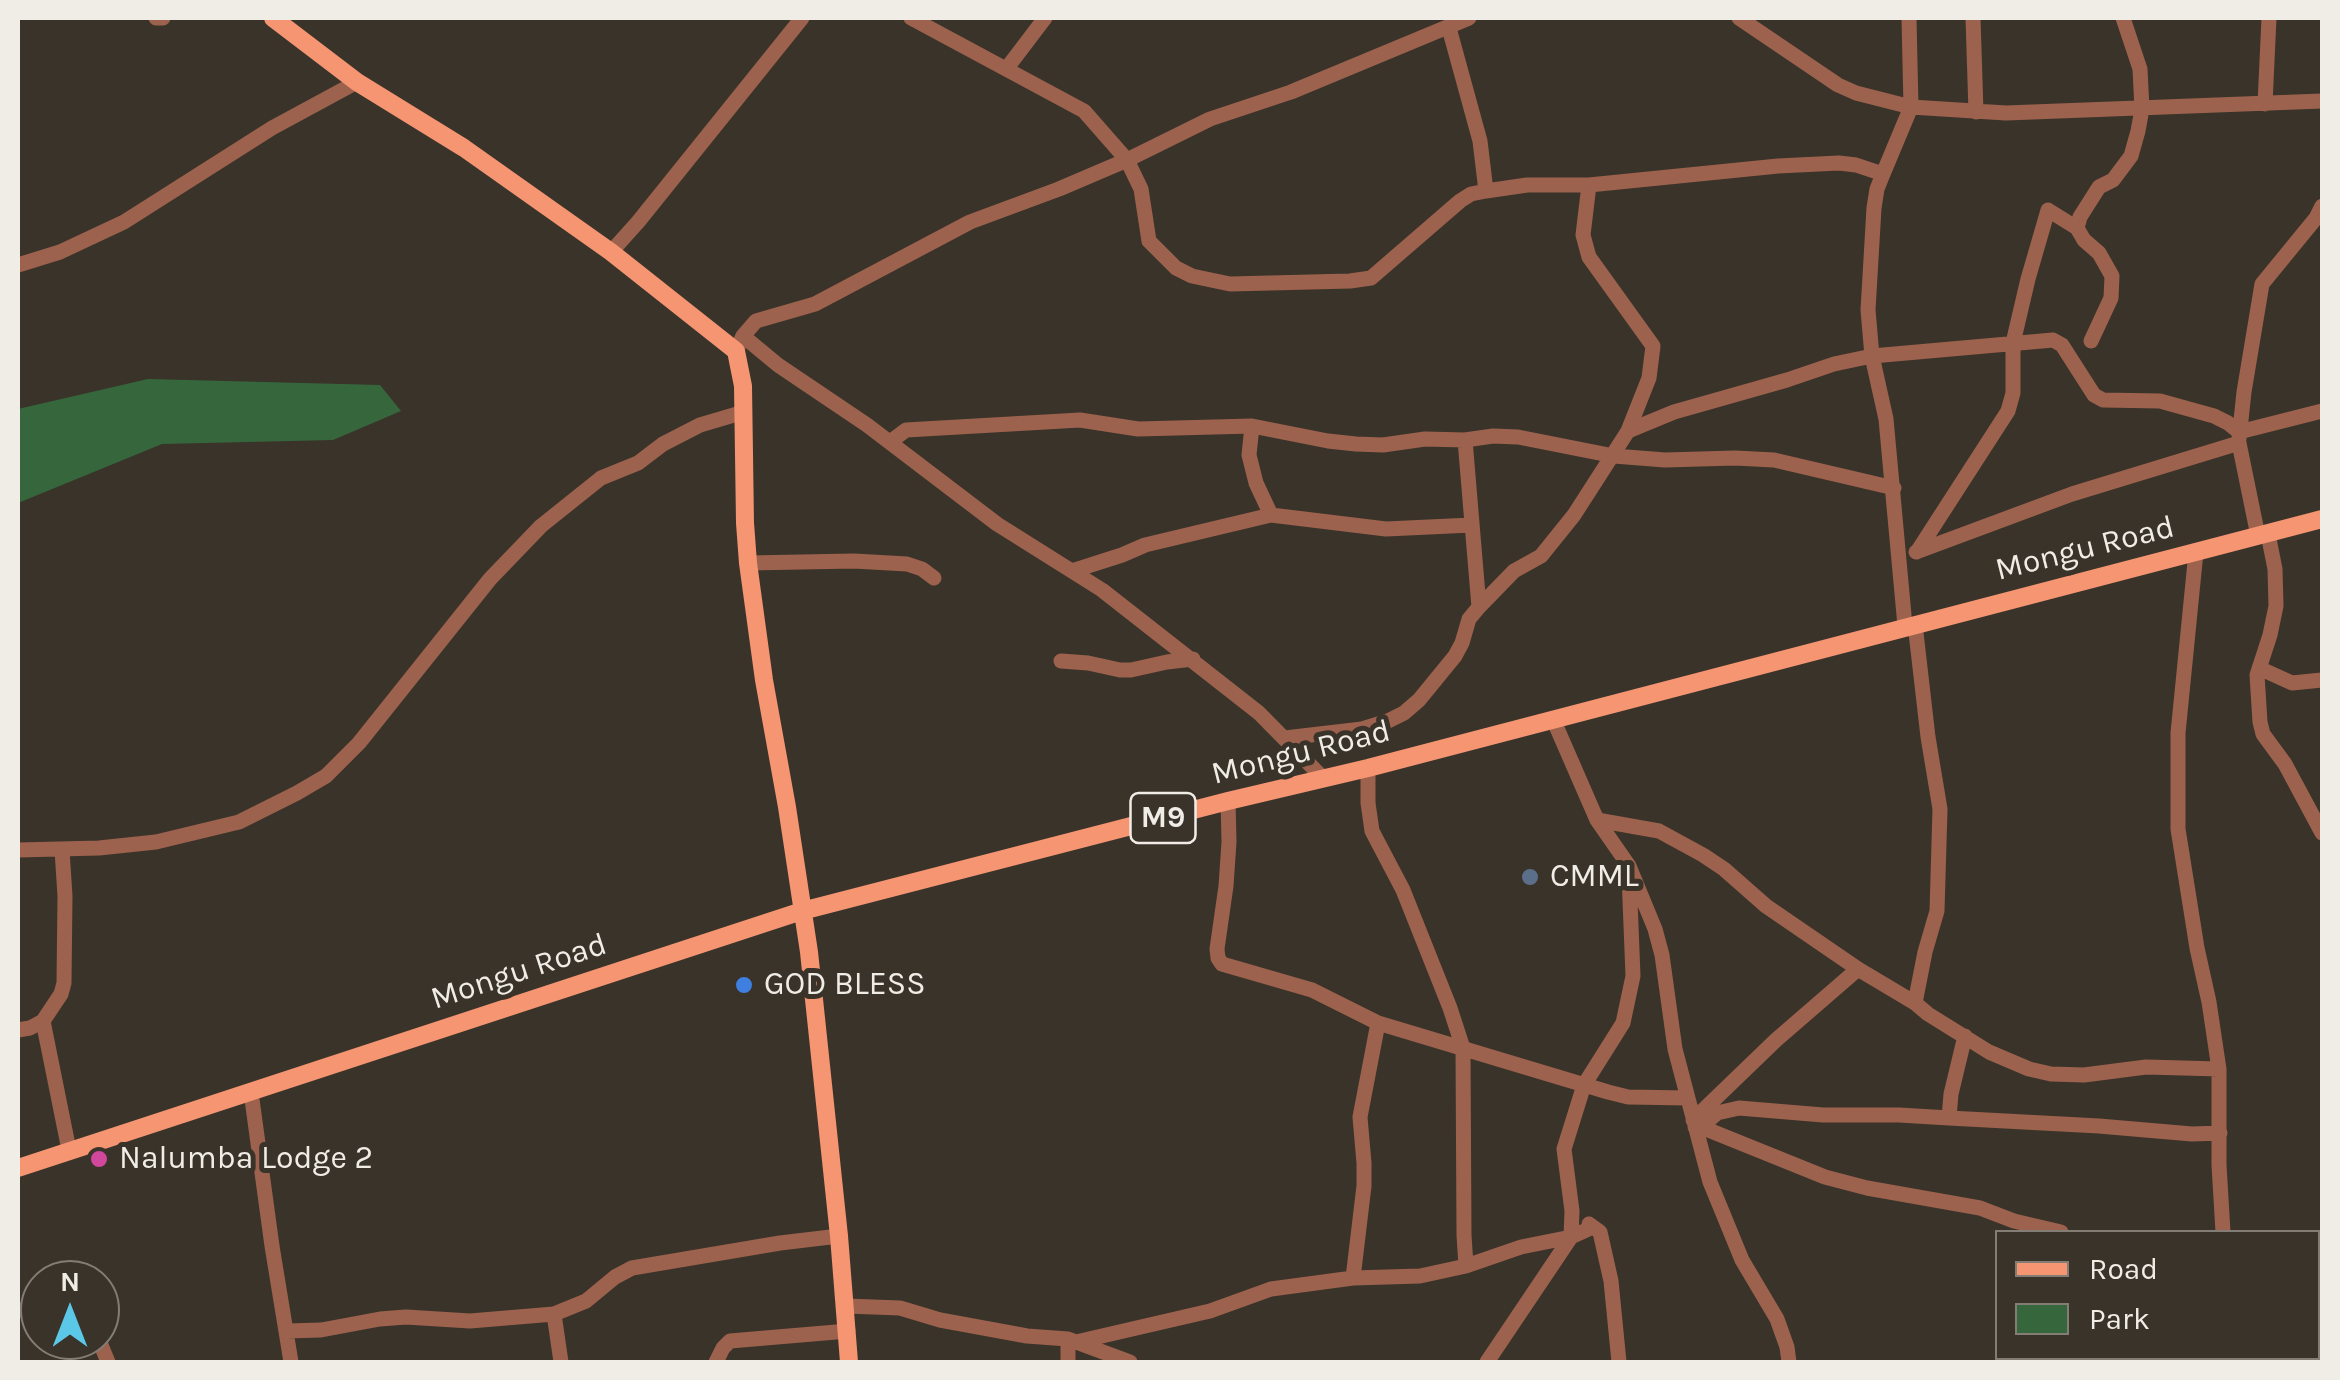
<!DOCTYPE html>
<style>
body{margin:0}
#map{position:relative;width:2340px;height:1380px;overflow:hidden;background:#3a332a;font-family:Karla,sans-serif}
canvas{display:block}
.frame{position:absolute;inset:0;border:20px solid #f0ece6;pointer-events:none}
.legend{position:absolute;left:1995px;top:1230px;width:325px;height:130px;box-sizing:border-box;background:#3a332a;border:2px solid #837d75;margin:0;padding:12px 18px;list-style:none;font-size:30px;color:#f0ece6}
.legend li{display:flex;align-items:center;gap:20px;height:50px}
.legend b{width:50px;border:2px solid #837d75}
.north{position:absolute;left:20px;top:1260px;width:100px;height:100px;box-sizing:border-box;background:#3a332a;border:2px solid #837d75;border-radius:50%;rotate:0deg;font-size:28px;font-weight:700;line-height:40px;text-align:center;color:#f0ece6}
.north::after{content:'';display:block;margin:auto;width:35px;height:45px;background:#5bc8e7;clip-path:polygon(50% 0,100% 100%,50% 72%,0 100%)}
</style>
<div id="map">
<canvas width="2340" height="1380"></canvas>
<div class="frame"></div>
<ul class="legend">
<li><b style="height:12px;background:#f59572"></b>Road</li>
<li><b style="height:28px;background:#36673c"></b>Park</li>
</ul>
<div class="north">N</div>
</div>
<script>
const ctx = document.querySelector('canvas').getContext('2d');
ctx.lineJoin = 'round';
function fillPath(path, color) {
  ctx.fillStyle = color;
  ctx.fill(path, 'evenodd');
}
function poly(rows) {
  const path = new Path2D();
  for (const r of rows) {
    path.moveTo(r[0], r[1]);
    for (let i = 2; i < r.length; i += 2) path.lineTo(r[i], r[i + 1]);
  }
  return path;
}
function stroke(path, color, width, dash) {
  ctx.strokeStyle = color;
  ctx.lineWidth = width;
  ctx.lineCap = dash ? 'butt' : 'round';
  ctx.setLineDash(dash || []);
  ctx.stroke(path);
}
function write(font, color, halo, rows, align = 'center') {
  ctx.font = font + ' Karla,sans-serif';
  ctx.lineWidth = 10;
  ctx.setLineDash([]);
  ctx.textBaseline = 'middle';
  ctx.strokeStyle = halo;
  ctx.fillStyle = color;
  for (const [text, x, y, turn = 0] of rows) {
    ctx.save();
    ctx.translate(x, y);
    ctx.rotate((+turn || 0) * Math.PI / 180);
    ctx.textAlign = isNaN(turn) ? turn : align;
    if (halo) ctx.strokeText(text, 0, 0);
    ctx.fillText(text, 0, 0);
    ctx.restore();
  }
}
fillPath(poly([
 [148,379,380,385,401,411,333,440,162,444,18,503,18,409]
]), '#36673c');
stroke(poly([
 [156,18,163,18],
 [911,18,1084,111,1127,160,1141,189,1149,241,1176,268,1192,276,1230,284,1350,281,1371,278,1460,201,1471,194,1486,191,1480,141,1449,28],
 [1739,18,1838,85,1856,93,1911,107,1909,18],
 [1973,18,1976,112],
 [1007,68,1045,18],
 [2265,104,2269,18],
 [1883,174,1877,189,1874,208,1868,310,1872,356,1886,419,1905,626],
 [1486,191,1527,185,1589,185,1778,166,1839,163,1856,165,1883,174,1911,107,2006,113,2322,101],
 [2077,228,2080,217,2099,187,2113,180,2131,156,2138,131,2142,109,2140,69,2123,18],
 [611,252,638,222,802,18],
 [18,265,60,252,124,222,272,128,357,82],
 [743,336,778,365,867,425,997,524,1102,590,1259,713,1324,779],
 [736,351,743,336,756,321,815,304,970,222,1059,189,1127,160,1210,119,1291,92,1469,18],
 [1252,426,1249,455,1256,483,1271,515],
 [1628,431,1674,412,1787,380,1834,364,1872,356,2053,340,2062,345,2094,395,2103,400,2160,401,2214,416,2228,423,2239,432,2322,411],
 [2239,439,2244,392,2262,284,2316,218,2322,206],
 [890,442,906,430,1080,420,1138,429,1252,426,1328,441,1356,444,1383,445,1425,439,1465,440,1493,436,1518,437,1614,456,1665,460,1735,458,1774,460,1894,488],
 [2268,534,2275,569,2276,606,2270,635,2257,675,2260,722,2263,734,2285,764,2322,833],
 [1916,552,2072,494,2239,443,2258,536],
 [1917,552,2008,411,2013,393,2013,343,2028,279,2048,210,2077,228,2084,240,2099,253,2112,276,2111,298,2091,341],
 [2196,552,2178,733,2178,829,2197,948,2209,1002,2219,1069,2219,1165,2223,1232],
 [748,563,854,561,907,564,922,569,934,578],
 [1072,571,1122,555,1145,545,1271,515,1386,529,1472,525],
 [1479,607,1514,571,1541,556,1574,515,1628,431,1649,378,1653,346,1589,257,1583,235,1589,185],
 [1915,624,1928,737,1940,809,1937,911,1925,952,1915,1003],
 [1061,661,1088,663,1120,670,1131,670,1167,662,1193,659],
 [2259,668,2292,683,2322,680],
 [1553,719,1597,820,1629,866,1655,929,1662,955,1675,1049,1710,1182,1742,1260,1777,1319,1787,1347,1789,1362],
 [1285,738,1362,729,1388,721,1404,713,1419,700,1455,656,1462,643,1469,619,1479,607,1465,440],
 [1368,768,1368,803,1372,831,1403,890,1450,1008,1463,1048,1464,1235,1466,1266],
 [1228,801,1229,842,1226,886,1217,949,1218,958,1222,964,1312,990,1378,1023,1608,1092,1628,1097,1687,1098],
 [1597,820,1659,831,1703,855,1724,869,1766,906,1858,969,1915,1003,1928,1014,1989,1052,2029,1069,2051,1074,2084,1075,2146,1067,2219,1069],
 [18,850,99,848,156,842,239,822,297,793,326,776,359,743,490,579,541,526,601,478,638,463,663,444,700,425,744,412],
 [62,850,65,896,64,983,61,994,43,1021,69,1150],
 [18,1030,30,1028,43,1021],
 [251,1092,272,1246,291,1362],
 [1949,1118,2099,1126,2192,1134,2220,1133],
 [1693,1120,1776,1040,1858,969],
 [1695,1127,1701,1127,1717,1113,1739,1108,1823,1115,1899,1115,1949,1118,1951,1094,1965,1036],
 [1701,1127,1825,1177,1867,1188,1980,1208,2014,1221,2061,1232],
 [1589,1224,1600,1232,1611,1281,1619,1362],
 [1353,1278,1364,1186,1364,1163,1360,1117,1378,1023],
 [846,1306,900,1308,940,1320,1027,1336,1068,1339,1130,1362],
 [18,1311,40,1303],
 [554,1314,561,1362],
 [287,1331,321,1330,380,1319,406,1317,470,1321,554,1314,586,1301,615,1277,632,1268,780,1243,839,1236],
 [1068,1339,1068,1362],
 [99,1340,108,1362],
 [1076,1342,1210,1311,1271,1289,1353,1278,1420,1276,1466,1266,1521,1247,1571,1237,1593,1227],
 [716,1362,723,1348,730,1341,848,1331],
 [1487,1362,1571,1237,1572,1211,1564,1149,1584,1085,1623,1023,1633,976,1629,875]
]), '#9d624d', 15);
stroke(poly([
 [273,18,357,82,464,148,611,252,736,351,743,386,745,523,748,563,764,680,787,807,809,952,839,1236,849,1362],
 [18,1168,802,911,1228,801,1368,768,2322,519]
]), '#f59572', 18);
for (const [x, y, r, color] of [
 [1530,877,10,"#5c6f8a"],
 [744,985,10,"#3f7fe0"],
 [99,1159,10,"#d1479c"]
]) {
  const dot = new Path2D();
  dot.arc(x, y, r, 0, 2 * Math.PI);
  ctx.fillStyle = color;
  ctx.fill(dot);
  stroke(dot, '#3a332a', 4);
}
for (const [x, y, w] of [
 [1163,818,65]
]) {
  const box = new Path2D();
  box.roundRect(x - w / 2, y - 25, w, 50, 8);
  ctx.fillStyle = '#3a332a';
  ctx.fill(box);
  stroke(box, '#f0ece6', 2.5);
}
write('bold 30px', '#f0ece6', null, [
 ["M9",1163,818]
]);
write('32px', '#f0ece6', '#3a332a', [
 ["Mongu Road",2085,549,-14],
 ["Mongu Road",1301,753,-14],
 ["Mongu Road",519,972,-18]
]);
write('32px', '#f0ece6', '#3a332a', [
 ["CMML",1550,877],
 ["GOD BLESS",764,985],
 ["Nalumba Lodge 2",119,1159]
], 'left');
</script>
